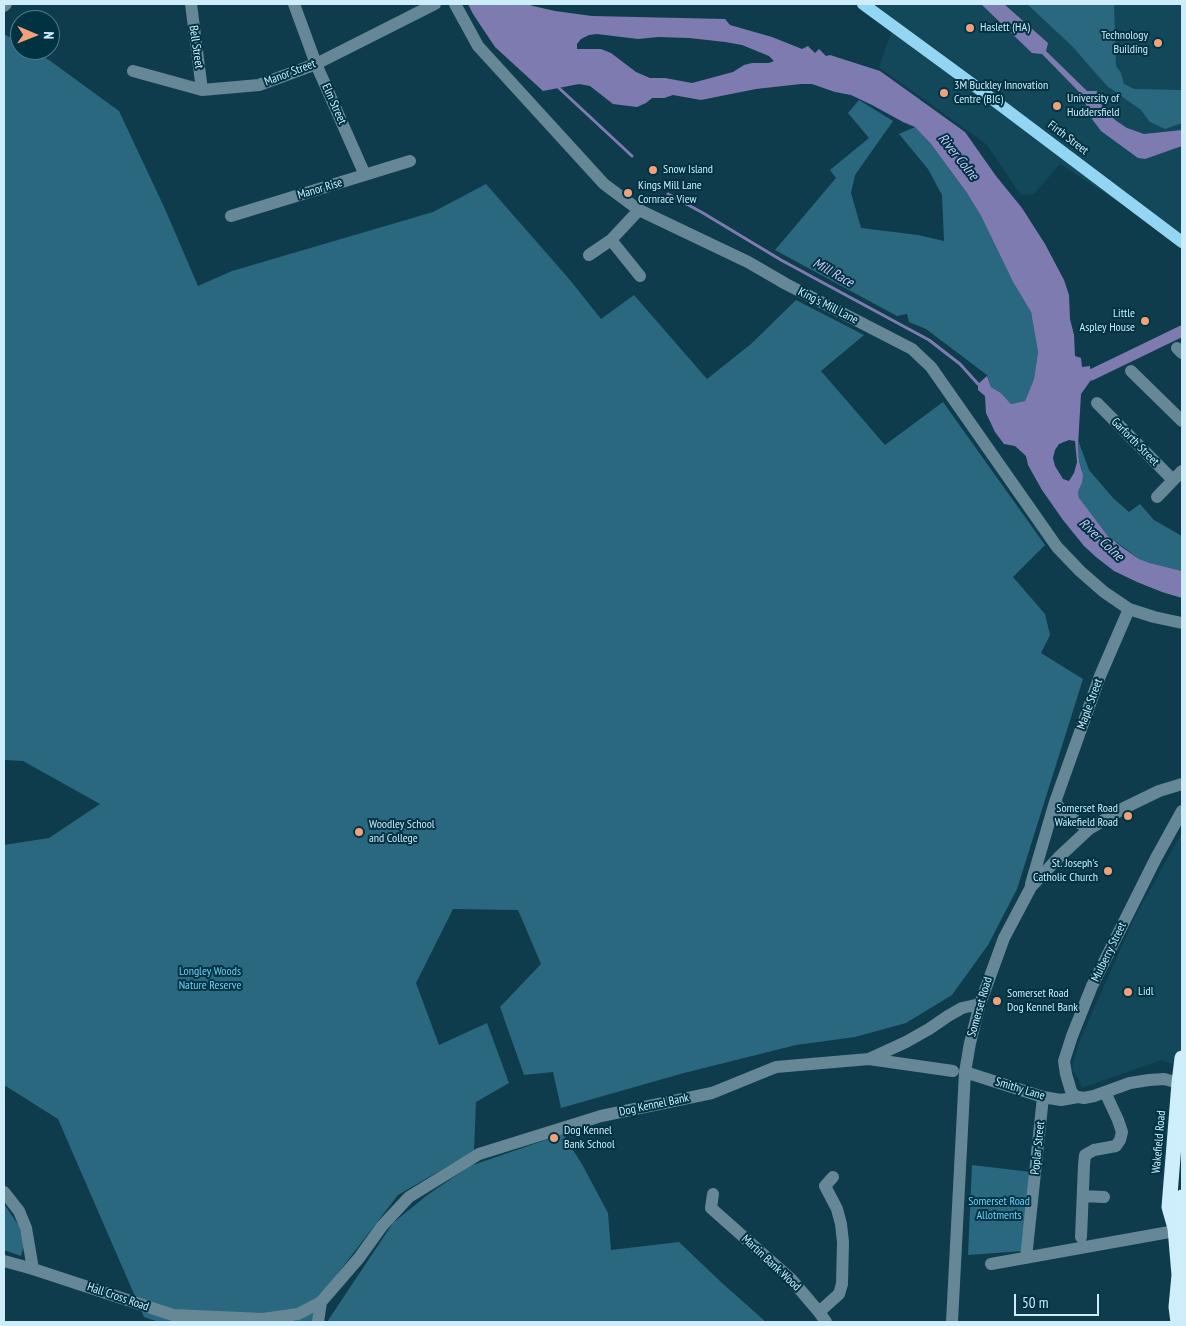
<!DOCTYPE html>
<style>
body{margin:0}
#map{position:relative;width:1186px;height:1326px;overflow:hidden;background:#0e3c4d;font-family:"PT Sans Narrow",sans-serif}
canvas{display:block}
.frame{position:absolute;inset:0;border:5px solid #cdedfa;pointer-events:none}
.north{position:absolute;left:10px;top:10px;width:50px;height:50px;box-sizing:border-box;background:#003242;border:1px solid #527d8c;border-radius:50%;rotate:91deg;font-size:14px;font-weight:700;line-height:20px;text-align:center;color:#cdedfa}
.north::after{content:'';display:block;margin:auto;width:18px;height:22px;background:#f1a27b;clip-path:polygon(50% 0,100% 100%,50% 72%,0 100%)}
.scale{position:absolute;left:1014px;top:1294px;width:85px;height:22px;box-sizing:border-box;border:2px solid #cdedfa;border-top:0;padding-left:6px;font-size:15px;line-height:18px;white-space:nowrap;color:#cdedfa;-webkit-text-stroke:4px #003242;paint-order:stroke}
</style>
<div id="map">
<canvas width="1186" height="1326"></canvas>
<div class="frame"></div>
<div class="north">N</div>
<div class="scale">50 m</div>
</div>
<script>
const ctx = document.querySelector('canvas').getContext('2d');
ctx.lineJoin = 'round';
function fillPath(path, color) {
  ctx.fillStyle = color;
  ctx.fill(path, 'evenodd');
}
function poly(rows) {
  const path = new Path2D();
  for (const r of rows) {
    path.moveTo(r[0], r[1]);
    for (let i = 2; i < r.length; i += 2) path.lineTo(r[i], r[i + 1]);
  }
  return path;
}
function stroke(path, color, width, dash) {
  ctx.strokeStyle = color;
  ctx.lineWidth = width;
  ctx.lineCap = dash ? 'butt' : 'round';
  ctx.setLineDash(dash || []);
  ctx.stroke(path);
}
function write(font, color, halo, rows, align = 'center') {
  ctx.font = font + ' "PT Sans Narrow",sans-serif';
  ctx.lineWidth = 4;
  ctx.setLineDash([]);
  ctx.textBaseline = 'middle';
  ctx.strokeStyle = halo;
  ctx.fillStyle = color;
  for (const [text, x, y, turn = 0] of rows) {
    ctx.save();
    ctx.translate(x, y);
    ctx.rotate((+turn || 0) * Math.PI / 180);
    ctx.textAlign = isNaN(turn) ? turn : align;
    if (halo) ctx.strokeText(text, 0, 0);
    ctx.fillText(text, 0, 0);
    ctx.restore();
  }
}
fillPath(poly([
 [875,4,1182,4,1182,243,1060,164,1034,194,1021,195,986,144,879,67,895,21],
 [1182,832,1182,984,1181,989,1182,990,1182,1067,1161,1060,1082,1088,1078,1078,1073,1071,1073,1062,1080,1040,1134,919]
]), '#13485a');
fillPath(poly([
 [1027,4,1114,4,1116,66,1121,73,1124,84,1134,89,1182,90,1182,123,1165,129,1150,122,1141,110,1107,86,1072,46],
 [4,34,20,43,20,50,32,50,49,60,119,111,165,209,198,286,232,271,433,212,486,184,570,280,601,319,634,295,707,379,751,344,796,300,864,335,821,371,885,445,943,402,1045,545,1013,577,1045,614,1050,635,1041,653,1083,679,1017,889,988,945,952,995,906,1023,855,1037,796,1045,684,1073,561,1108,553,1072,524,1075,500,1007,541,964,518,910,453,909,416,983,439,1045,487,1023,509,1083,476,1102,474,1151,398,1195,325,1290,314,1322,159,1322,144,1317,58,1119,4,1085,4,845,49,838,100,804,23,761,4,760],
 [859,100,893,121,855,175,851,193,861,228,918,235,944,241,942,195,928,169,899,134,915,127,931,144,967,193,981,216,1013,282,1031,312,1038,352,1034,379,1025,401,1011,404,1001,393,991,387,987,375,926,329,909,322,907,314,897,316,775,250,836,178,830,170,869,138,848,113],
 [1078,440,1089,470,1113,498,1129,512,1140,504,1154,520,1182,536,1182,571,1150,563,1139,559,1107,535,1084,506,1079,498,1078,492,1082,483,1082,470,1079,461],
 [563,1134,583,1166,608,1213,611,1250,679,1242,722,1283,766,1322,327,1322,393,1223,426,1196,470,1166],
 [972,1165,1031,1172,1023,1251,968,1255],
 [4,1204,19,1226,24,1245,21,1256,4,1250]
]), '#2a687f');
fillPath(poly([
 [468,4,527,4,533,6,555,11,592,16,725,19,730,25,772,37,802,49,808,46,815,53,819,49,826,56,830,55,880,71,965,132,996,176,1022,208,1045,244,1064,280,1069,295,1070,319,1074,335,1075,356,1081,358,1082,367,1090,366,1091,380,1081,394,1078,445,1079,461,1083,475,1082,483,1078,492,1079,498,1107,535,1123,548,1139,559,1150,563,1182,571,1182,598,1162,592,1137,582,1114,571,1096,557,1084,546,1063,520,1042,490,1028,465,1026,456,1015,446,1004,444,995,432,986,413,985,396,978,390,978,384,987,376,991,387,1001,393,1011,404,1025,401,1034,379,1038,352,1031,312,1013,282,981,216,967,193,931,144,915,127,903,122,872,105,851,95,835,92,812,84,801,84,756,89,701,100,673,95,664,98,652,98,646,103,637,107,613,104,590,86,579,84,543,91,495,47,473,14],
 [597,34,638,39,658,37,689,38,725,42,742,45,769,56,774,61,769,63,752,63,744,65,733,72,692,83,665,78,650,78,636,72,611,53,601,49,577,49,577,44,581,39,589,35],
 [1069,440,1075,441,1077,462,1074,473,1069,481,1063,479,1055,466,1053,458,1055,450,1059,444],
 [981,4,1004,4,1048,43,1046,51,1087,91,1097,91,1096,98,1104,108,1115,120,1127,128,1144,134,1182,130,1182,146,1145,159,1138,158,1101,131,1092,119,1082,95,1042,54,1032,53]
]), '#7e7bb1');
stroke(poly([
 [559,88,632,156],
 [668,194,703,213,781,260,929,340,960,364,978,384]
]), '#7e7bb1', 3);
stroke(poly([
 [1091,375,1182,331]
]), '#7e7bb1', 11);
stroke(poly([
 [191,4,202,90],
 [294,4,316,64,365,175],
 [455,4,478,46,604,184,639,210,748,262,786,284,912,349,931,367,1057,547,1080,571,1104,592,1129,609,1154,617,1182,623],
 [4,6,6,4],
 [133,71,202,90,259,85,316,64,435,4],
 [231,216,410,161],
 [611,240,640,276],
 [589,255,611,240,639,210],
 [1177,348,1182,353],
 [1131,371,1182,421],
 [1097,403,1173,480],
 [1157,497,1182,471],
 [1055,802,1062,811,1073,819,1089,829],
 [1031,884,1055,802,1100,676,1129,609],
 [869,1059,953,1071],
 [965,1072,1043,1097,1061,1100,1078,1097,1084,1098,1094,1096,1130,1083,1149,1080,1164,1079,1179,1083,1182,1085],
 [1078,1097,1074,1095,1071,1091,1066,1074,1064,1061,1072,1036,1092,986,1156,858,1182,811],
 [4,1192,19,1211,26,1228,33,1269],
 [713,1194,711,1208,791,1279,819,1312,826,1322],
 [1083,1196,1104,1197],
 [1081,1237,1084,1165,1085,1155,1094,1150,1116,1146,1120,1140,1122,1132,1118,1120,1105,1092],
 [1026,1258,1043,1097],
 [4,1261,33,1269,173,1315,263,1319,298,1314,321,1302,359,1258,382,1226,409,1197,479,1154,601,1116,712,1093,776,1067,869,1059,906,1042,929,1029,948,1016,962,1008,980,1004],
 [991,1264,1175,1231],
 [819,1312,839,1294,842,1284,843,1242,841,1224,837,1209,825,1186,833,1177],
 [318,1322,321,1302],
 [952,1322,965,1072,970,1043,980,1004,1004,938,1031,887,1059,857,1089,829,1124,808,1159,791,1182,784]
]), '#668795', 12);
stroke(poly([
 [863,4,975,86,1182,242]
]), '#92d6f3', 12);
stroke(poly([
 [1175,1228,1182,1208,1182,1197],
 [1178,1322,1176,1307,1179,1275,1175,1228,1169,1207,1179,1083,1182,1058]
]), '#cfeefc', 15);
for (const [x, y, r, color] of [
 [970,28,5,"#f1a27b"],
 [1158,43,5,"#f1a27b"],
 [944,93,5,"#f1a27b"],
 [1057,106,5,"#f1a27b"],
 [653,170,5,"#f1a27b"],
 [628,193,5,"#f1a27b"],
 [1145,321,5,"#f1a27b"],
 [1128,816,5,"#f1a27b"],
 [359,832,5,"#f1a27b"],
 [1108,871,5,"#f1a27b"],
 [1128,992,5,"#f1a27b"],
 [997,1001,5,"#f1a27b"],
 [554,1138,5,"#f1a27b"]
]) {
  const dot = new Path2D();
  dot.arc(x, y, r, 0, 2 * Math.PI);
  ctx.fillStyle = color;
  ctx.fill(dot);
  stroke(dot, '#003242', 2);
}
write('12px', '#cdedfa', '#003242', [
 ["Haslett (HA)",980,28],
 ["Technology",1148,36,"right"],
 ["Building",1148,50,"right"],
 ["3M Buckley Innovation",954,86],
 ["Centre (BIC)",954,100],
 ["University of",1067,99],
 ["Huddersfield",1067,113],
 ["Snow Island",663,170],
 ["Kings Mill Lane",638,186],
 ["Cornrace View",638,200],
 ["Little",1135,314,"right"],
 ["Aspley House",1135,328,"right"],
 ["Somerset Road",1118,809,"right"],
 ["Wakefield Road",1118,823,"right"],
 ["Woodley School",369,825],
 ["and College",369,839],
 ["St. Joseph's",1098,864,"right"],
 ["Catholic Church",1098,878,"right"],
 ["Lidl",1138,992],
 ["Somerset Road",1007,994],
 ["Dog Kennel Bank",1007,1008],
 ["Dog Kennel",564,1131],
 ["Bank School",564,1145]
], 'left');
write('12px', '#cdedfa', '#003242', [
 ["Bell Street",196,47,82],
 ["Manor Street",290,73,-21],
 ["Elm Street",334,104,66],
 ["Firth Street",1068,138,37],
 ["Manor Rise",320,189,-17],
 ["King's Mill Lane",828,306,27],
 ["Garforth Street",1135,442,45],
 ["Maple Street",1090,704,-70],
 ["Mulberry Street",1109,952,-64],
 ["Somerset Road",980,1007,-74],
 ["Smithy Lane",1020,1089,17],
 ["Dog Kennel Bank",654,1105,-12],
 ["Wakefield Road",1159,1142,-85],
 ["Poplar Street",1038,1148,-84],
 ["Martin Bank Wood",771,1263,43],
 ["Hall Cross Road",118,1297,19]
]);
write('12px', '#6bd2fb', '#003242', [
 ["Longley Woods",210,972],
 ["Nature Reserve",210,986],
 ["Somerset Road",999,1202],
 ["Allotments",999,1216]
]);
write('italic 14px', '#c7c5f5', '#003242', [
 ["River Colne",958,157,51],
 ["Mill Race",833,273,29],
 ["River Colne",1101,540,43]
]);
</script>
